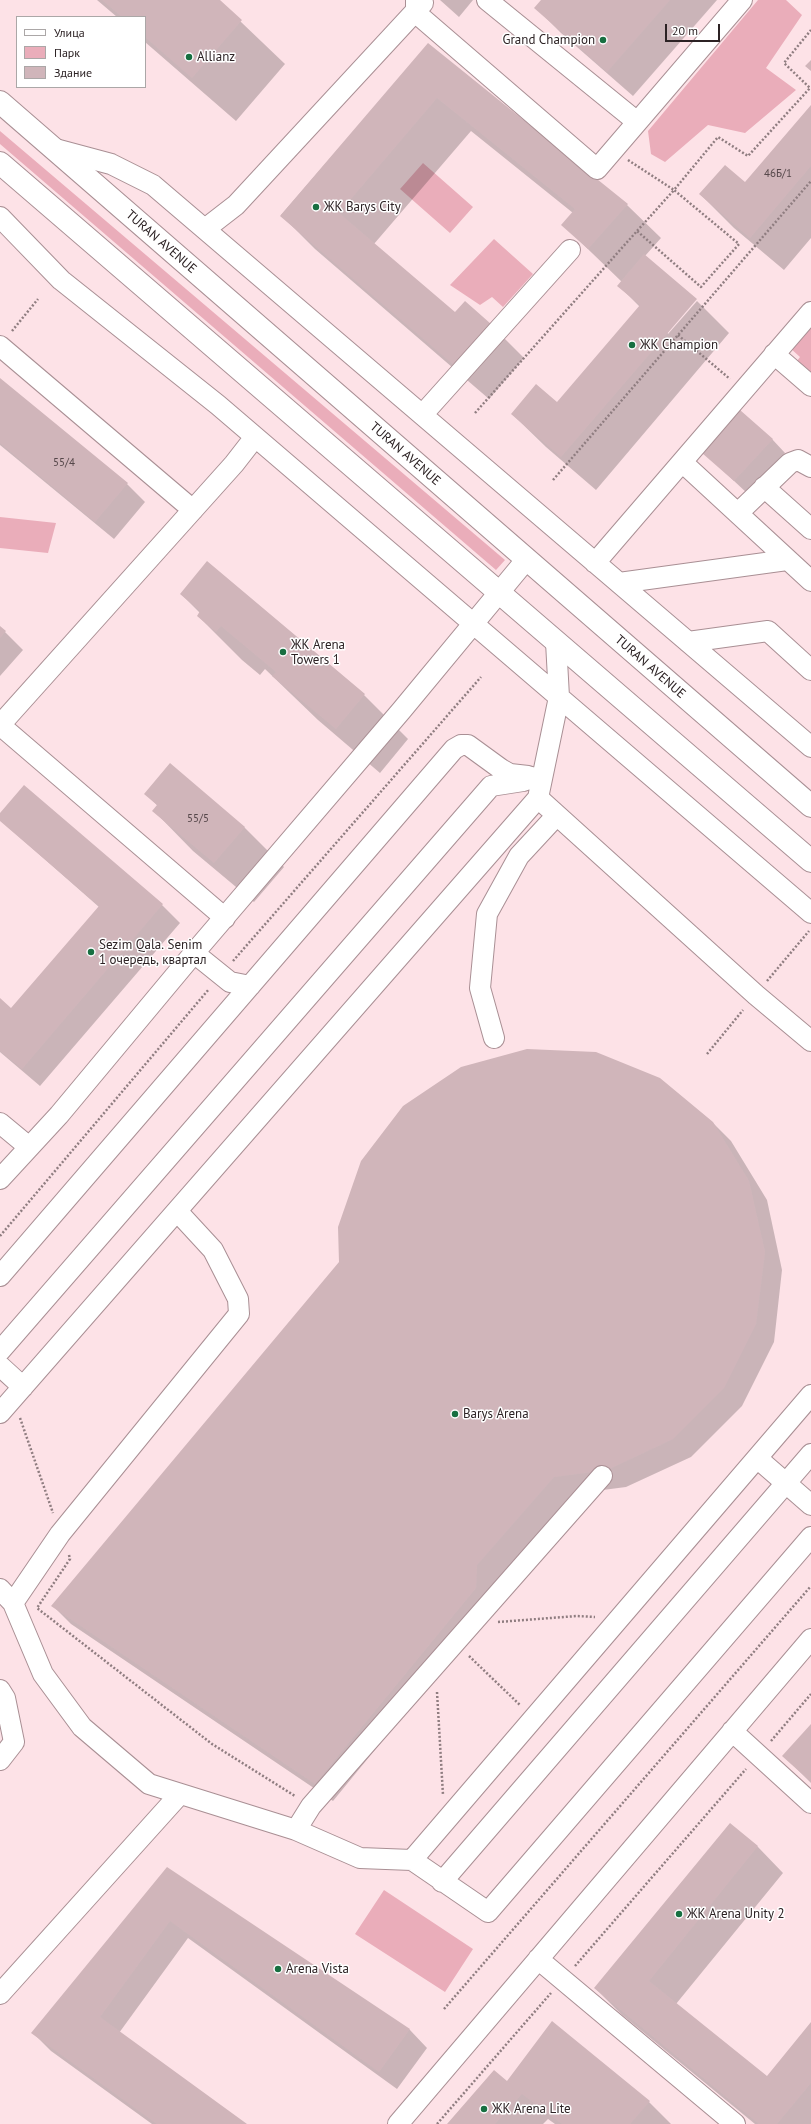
<!DOCTYPE html>
<meta charset="utf-8">
<style>
body{margin:0}
#map{position:relative;width:811px;height:2124px;overflow:hidden;background:#fde2e7;font-family:"PT Sans",sans-serif}
canvas{display:block}
.legend{position:absolute;left:16px;top:16px;width:130px;height:72px;box-sizing:border-box;background:#fff;border:1px solid #aba7a7;margin:0;padding:5px 7px;list-style:none;font-size:12px;color:#2c2224}
.legend li{display:flex;align-items:center;gap:8px;height:20px}
.legend b{width:20px;border:1px solid #aba7a7}
.scale{position:absolute;left:665px;top:24px;width:55px;height:18px;box-sizing:border-box;border:2px solid #2c2224;border-top:0;padding-left:5px;font-size:12px;line-height:14px;white-space:nowrap;color:#2c2224;-webkit-text-stroke:3px #fff;paint-order:stroke}
</style>
<div id="map">
<canvas width="811" height="2124"></canvas>
<ul class="legend">
<li><b style="height:5px;background:#fff"></b>Улица</li>
<li><b style="height:11px;background:#eaadba"></b>Парк</li>
<li><b style="height:11px;background:#d0b5ba"></b>Здание</li>
</ul>
<div class="scale">20 m</div>
</div>
<script>
const ctx = document.querySelector('canvas').getContext('2d');
ctx.lineJoin = 'round';
function fillPath(path, color) {
  ctx.fillStyle = color;
  ctx.fill(path, 'evenodd');
}
function poly(rows) {
  const path = new Path2D();
  for (const r of rows) {
    path.moveTo(r[0], r[1]);
    for (let i = 2; i < r.length; i += 2) path.lineTo(r[i], r[i + 1]);
  }
  return path;
}
function stroke(path, color, width, dash) {
  ctx.strokeStyle = color;
  ctx.lineWidth = width;
  ctx.lineCap = dash ? 'butt' : 'round';
  ctx.setLineDash(dash || []);
  ctx.stroke(path);
}
function write(font, color, halo, rows, align = 'center') {
  ctx.font = font + ' "PT Sans",sans-serif';
  ctx.lineWidth = 3;
  ctx.setLineDash([]);
  ctx.textBaseline = 'middle';
  ctx.strokeStyle = halo;
  ctx.fillStyle = color;
  for (const [text, x, y, turn = 0] of rows) {
    ctx.save();
    ctx.translate(x, y);
    ctx.rotate((+turn || 0) * Math.PI / 180);
    ctx.textAlign = isNaN(turn) ? turn : align;
    if (halo) ctx.strokeText(text, 0, 0);
    ctx.fillText(text, 0, 0);
    ctx.restore();
  }
}
fillPath(poly([
 [758,0,786,0,802,15,766,68,796,90,745,133,708,125,665,162,651,154,648,131],
 [0,131,505,560,496,570,0,144],
 [423,163,473,207,450,233,400,189],
 [494,239,533,274,503,307,492,297,480,305,450,285],
 [811,321,811,373,797,361,800,357,789,347],
 [0,517,56,523,48,553,0,548],
 [384,1890,473,1949,445,1992,355,1934]
]), '#eaadba');
fillPath(poly([
 [97,0,218,0,285,64,236,121,145,42,145,17,117,17],
 [440,0,473,0,459,17],
 [542,0,717,0,633,96,561,33,536,8],
 [428,45,627,205,661,238,645,256,668,334,697,301,729,333,596,490,546,447,512,414,557,403,640,307,619,286,622,282,563,225,573,213,471,131,374,244,455,314,491,325,524,358,489,399,315,249,281,215],
 [811,107,811,238,784,270,734,228,700,194,745,184],
 [0,379,127,484,145,502,114,539,0,445],
 [772,439,785,453,748,494,704,453],
 [207,563,364,695,408,739,380,773,318,720,265,669,260,675,242,660,198,616,200,613,181,594],
 [0,627,23,650,0,676],
 [24,787,162,905,180,923,40,1086,0,1052,0,1000,12,1010,99,907,0,820,0,815],
 [146,794,244,827,284,867,254,902,193,851,154,811,158,806],
 [713,1123,731,1141,767,1200,782,1270,774,1342,742,1406,691,1457,626,1487,572,1494,494,1583,493,1606,333,1801,71,1624,53,1606],
 [811,1726,811,1783,784,1756],
 [730,1824,758,1847,783,1873,676,2004,767,2077,811,2024,811,2124,755,2124,621,2014,595,1988],
 [167,1868,410,2030,427,2048,397,2089,188,1938,119,2033,245,2124,152,2124,51,2051,33,2033],
 [507,2083,649,2102,671,2124,555,2124,548,2119,543,2124,448,2124]
]), '#0003');
fillPath(poly([
 [102,0,220,0,242,20,192,78,145,37,145,17,122,17],
 [541,0,670,0,607,72,534,8],
 [428,43,628,204,588,249,561,225,575,209,437,98,339,213,455,312,465,301,491,324,455,366,280,216],
 [811,60,811,71,805,66],
 [811,105,811,166,750,238,699,194,725,165,745,182],
 [644,254,697,299,561,457,511,414,536,384,557,402,640,305,617,286],
 [0,378,128,483,95,522,0,443],
 [740,410,773,439,734,481,702,453],
 [207,561,365,694,336,729,272,676,276,672,221,626,216,632,197,616,200,611,180,594],
 [0,626,6,631,0,638],
 [170,763,245,827,214,863,152,811,157,805,144,794],
 [24,785,163,904,22,1069,0,1051,0,998,11,1008,99,906,0,821,0,813],
 [527,1049,596,1052,660,1078,713,1122,749,1181,765,1252,756,1324,724,1388,673,1439,607,1470,554,1477,477,1565,476,1588,315,1784,51,1606,339,1262,338,1227,361,1161,403,1106,461,1067],
 [811,1724,811,1782,782,1756],
 [730,1823,758,1846,649,1981,767,2076,811,2022,811,2083,777,2124,759,2124,594,1988],
 [167,1867,410,2029,379,2072,170,1921,100,2017,247,2124,157,2124,31,2033],
 [552,2021,650,2101,630,2124,562,2124,522,2094,495,2124,447,2124,494,2070,507,2081]
]), '#d0b5ba');
const minor = poly([
 [416,0,416,13,597,169,742,0],
 [487,0,636,121],
 [55,149,111,164,153,185,811,747],
 [0,217,61,280,218,405,811,913],
 [205,229,236,205,423,3],
 [0,346,193,510],
 [774,354,811,386],
 [423,414,570,250],
 [682,462,811,581],
 [764,487,811,529],
 [738,513,790,463,798,460,811,467],
 [595,563,811,312],
 [619,583,787,560],
 [556,642,559,697,538,798,756,995,811,1041],
 [688,642,768,631,811,670],
 [0,725,234,464,255,437],
 [0,725,225,918],
 [194,953,230,982,250,986],
 [494,1038,480,988,487,914,519,856,557,815],
 [0,1123,29,1147],
 [0,1179,59,1115,194,953,401,711,526,560],
 [0,1276,454,749,461,745,468,745,501,769,510,774,528,776],
 [0,1351,491,786,523,781,535,777],
 [0,1366,23,1387],
 [0,1413,538,798],
 [757,1458,811,1505],
 [602,1476,311,1806,296,1830,360,1858,412,1860,811,1395],
 [0,1589,13,1603,43,1674,82,1727,149,1784,296,1830],
 [13,1603,60,1534,239,1314,238,1299,213,1250,177,1211],
 [0,1690,5,1698,14,1742,0,1760],
 [732,1731,811,1803],
 [412,1860,488,1912,811,1537],
 [442,1882,811,1454],
 [538,1959,735,2124],
 [0,1994,180,1794],
 [398,2124,811,1639]
]);
const major = poly([
 [0,102,811,806],
 [0,163,811,861]
]);
stroke(minor, '#a98f94', 22);
stroke(major, '#a98f94', 24);
stroke(poly([
 [628,160,674,190,637,231],
 [12,331,38,299],
 [678,335,730,379],
 [475,413,637,231,701,287,739,244,674,190,718,137,748,156,810,88,784,63,811,30],
 [553,480,811,181],
 [233,961,481,677],
 [767,981,809,931],
 [707,1054,743,1010],
 [0,1236,209,989],
 [20,1418,53,1513],
 [69,1555,70,1559,37,1608,212,1744,295,1796],
 [498,1622,577,1616,595,1617],
 [469,1656,520,1705],
 [437,1692,443,1795],
 [771,1741,811,1694],
 [575,1966,746,1769],
 [444,2009,811,1586],
 [437,2124,551,1993]
]), '#8f7d80', 2.5, [2, 2]);
stroke(minor, '#fff', 20);
stroke(major, '#fff', 22);
for (const [x, y, r, color] of [
 [603,40,4,"#176f41"],
 [189,57,4,"#176f41"],
 [316,207,4,"#176f41"],
 [632,345,4,"#176f41"],
 [283,652,4,"#176f41"],
 [91,952,4,"#176f41"],
 [455,1414,4,"#176f41"],
 [679,1914,4,"#176f41"],
 [278,1969,4,"#176f41"],
 [484,2109,4,"#176f41"]
]) {
  const dot = new Path2D();
  dot.arc(x, y, r, 0, 2 * Math.PI);
  ctx.fillStyle = color;
  ctx.fill(dot);
  stroke(dot, '#fff', 1.5);
}
write('11px', '#55474a', null, [
 ["46Б/1",778,174],
 ["55/4",64,463],
 ["55/5",198,819]
]);
write('13px', '#2c2224', '#fff', [
 ["Grand Champion",595,40,"right"],
 ["Allianz",197,57],
 ["ЖК Barys City",324,207],
 ["ЖК Champion",640,345],
 ["ЖК Arena",291,645],
 ["Towers 1",291,660],
 ["Sezim Qala. Senim",99,945],
 ["1 очередь, квартал",99,960],
 ["Barys Arena",463,1414],
 ["ЖК Arena Unity 2",687,1914],
 ["Arena Vista",286,1969],
 ["ЖК Arena Lite",492,2109]
], 'left');
write('13px', '#2c2224', '#fff', [
 ["TURAN AVENUE",161,242,41],
 ["TURAN AVENUE",405,454,41],
 ["TURAN AVENUE",650,667,41]
]);
</script>
